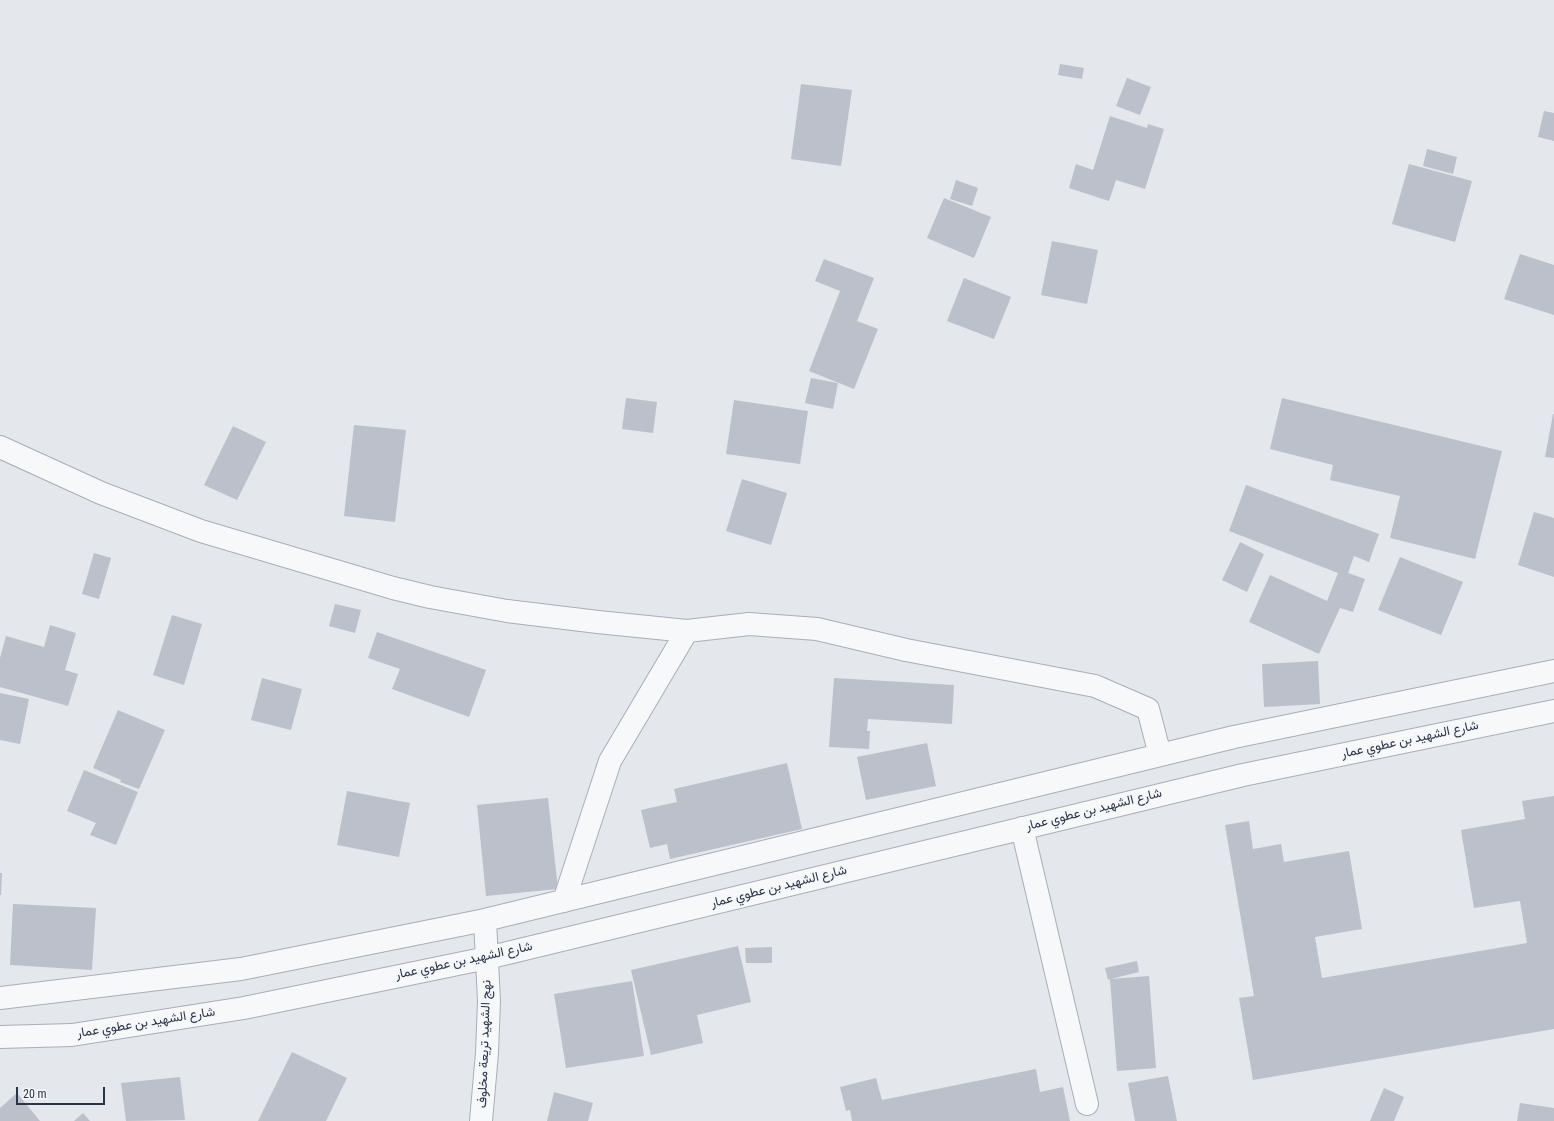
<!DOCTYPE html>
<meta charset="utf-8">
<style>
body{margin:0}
#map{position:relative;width:1554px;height:1121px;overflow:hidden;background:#e4e7ec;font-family:"Roboto Condensed",sans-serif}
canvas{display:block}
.scale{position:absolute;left:16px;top:1087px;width:89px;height:18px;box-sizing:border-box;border:2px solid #2b3445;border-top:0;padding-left:5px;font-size:12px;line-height:14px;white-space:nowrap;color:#2b3445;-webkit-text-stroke:3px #f4f6f9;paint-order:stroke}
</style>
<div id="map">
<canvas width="1554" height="1121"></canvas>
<div class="scale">20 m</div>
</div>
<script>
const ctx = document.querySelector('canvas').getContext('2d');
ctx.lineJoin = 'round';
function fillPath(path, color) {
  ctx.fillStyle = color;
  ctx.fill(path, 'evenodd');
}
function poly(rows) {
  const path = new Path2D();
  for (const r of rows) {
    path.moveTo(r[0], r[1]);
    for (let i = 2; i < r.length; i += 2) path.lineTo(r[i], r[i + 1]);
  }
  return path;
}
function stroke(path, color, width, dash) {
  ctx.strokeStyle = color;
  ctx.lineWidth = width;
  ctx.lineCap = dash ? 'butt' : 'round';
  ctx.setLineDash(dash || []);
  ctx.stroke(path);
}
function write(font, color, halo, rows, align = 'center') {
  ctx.font = font + ' "Roboto Condensed",Vazirmatn,sans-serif';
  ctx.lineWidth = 3.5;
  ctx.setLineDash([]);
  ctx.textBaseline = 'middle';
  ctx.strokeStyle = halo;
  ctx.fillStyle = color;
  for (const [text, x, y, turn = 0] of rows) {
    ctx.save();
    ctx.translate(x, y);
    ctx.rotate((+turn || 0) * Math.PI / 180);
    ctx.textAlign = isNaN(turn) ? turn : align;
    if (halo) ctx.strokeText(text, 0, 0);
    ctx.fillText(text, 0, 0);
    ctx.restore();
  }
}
fillPath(poly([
 [1060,64,1084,68,1082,79,1058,75],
 [1127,78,1151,87,1140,115,1116,106],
 [801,84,852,90,841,166,791,159],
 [1544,111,1554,113,1554,141,1538,137],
 [1110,116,1147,128,1148,124,1164,129,1145,189,1116,180,1109,201,1069,188,1076,164,1093,170],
 [1427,149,1457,157,1453,174,1423,166],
 [1409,164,1472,181,1455,242,1392,224],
 [956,180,978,188,972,206,950,199],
 [944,198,991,217,974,258,927,238],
 [1052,241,1098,250,1087,304,1041,295],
 [1520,254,1554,265,1554,315,1504,299],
 [824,259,874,278,857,321,878,329,854,389,809,371,840,291,815,281],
 [964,278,1011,297,994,339,947,321],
 [811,378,838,383,833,409,805,403],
 [626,398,657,402,653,433,622,429],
 [1282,398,1502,451,1475,559,1390,538,1400,496,1330,480,1333,465,1270,449],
 [734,400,808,411,800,464,726,454],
 [1553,414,1554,414,1554,458,1545,457],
 [354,425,406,430,395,522,344,516],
 [233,426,266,442,237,500,204,485],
 [742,479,787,493,771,545,726,531],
 [1246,485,1379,534,1369,562,1354,556,1348,573,1365,579,1353,612,1340,608,1319,654,1249,622,1270,575,1327,601,1338,573,1229,531],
 [1534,512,1554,518,1554,577,1518,565],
 [1240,542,1264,554,1247,592,1222,580],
 [94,553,111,558,99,599,82,594],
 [1400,557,1463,582,1441,635,1378,610],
 [335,604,361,610,355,633,329,626],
 [172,615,202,624,184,685,153,675],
 [50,625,76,633,65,670,78,674,68,706,0,687,0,658,6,636,44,647],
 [377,632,486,670,469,717,392,689,400,669,368,658],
 [1318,661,1320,704,1264,707,1262,664],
 [262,678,302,689,291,730,251,720],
 [834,678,954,685,952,724,868,719,867,731,870,731,869,749,829,747],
 [0,693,29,699,20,744,0,740],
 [118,710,165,730,139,789,120,782,121,780,93,768],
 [927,743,936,786,866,800,857,757],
 [787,763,802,829,670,859,667,844,650,848,641,810,677,802,674,789],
 [84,770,138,792,116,845,90,835,96,823,67,811],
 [347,791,410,803,399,857,337,845],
 [1554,796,1554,1029,1253,1080,1239,998,1254,996,1225,825,1249,821,1253,849,1281,844,1284,862,1349,851,1362,929,1315,937,1322,978,1527,943,1520,901,1474,908,1461,830,1525,819,1522,801],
 [548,798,558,889,486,896,477,805],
 [0,873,2,873,1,895,0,895],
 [13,904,96,908,92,970,10,965],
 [738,946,751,1002,697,1015,703,1043,651,1055,631,970],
 [772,947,772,963,746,963,745,948],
 [1137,961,1139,972,1111,979,1149,976,1156,1068,1117,1071,1110,979,1108,980,1105,968],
 [632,981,644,1056,566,1068,554,994],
 [292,1052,347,1078,326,1121,258,1121],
 [1036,1069,1040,1092,1063,1087,1070,1121,852,1121,850,1110,846,1111,840,1087,876,1078,882,1100],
 [1168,1076,1177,1121,1135,1121,1128,1083],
 [180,1077,185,1120,126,1121,121,1083],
 [1384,1088,1404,1097,1394,1121,1370,1121],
 [554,1092,593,1103,588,1121,547,1121],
 [17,1093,40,1121,0,1121,0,1108],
 [1520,1103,1554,1108,1554,1121,1517,1121],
 [83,1113,90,1121,74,1121]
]), '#bbc0ca');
const minor = poly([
 [0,447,101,493,201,531,393,588,430,597,507,611,598,622,687,631],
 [1022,828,1087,1104],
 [564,901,610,761,687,631,749,624,817,629,906,650,1095,686,1148,709,1160,755],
 [0,998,241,969,485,920,1234,737,1554,671],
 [0,1037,72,1035,244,1008,487,958,1243,775,1554,711],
 [481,1121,487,1053,489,1001,485,920]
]);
stroke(minor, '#a9aeb7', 24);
stroke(minor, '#f7f8fa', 22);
write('13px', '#2b3445', '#f4f6f9', [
 ["شارع الشهيد بن عطوي عمار",1410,740,-12],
 ["شارع الشهيد بن عطوي عمار",1094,810,-14],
 ["شارع الشهيد بن عطوي عمار",779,887,-14],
 ["شارع الشهيد بن عطوي عمار",464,961,-12],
 ["شارع الشهيد بن عطوي عمار",146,1023,-9],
 ["نهج الشهيد تريعة مخلوف",485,1044,-88]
]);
</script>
